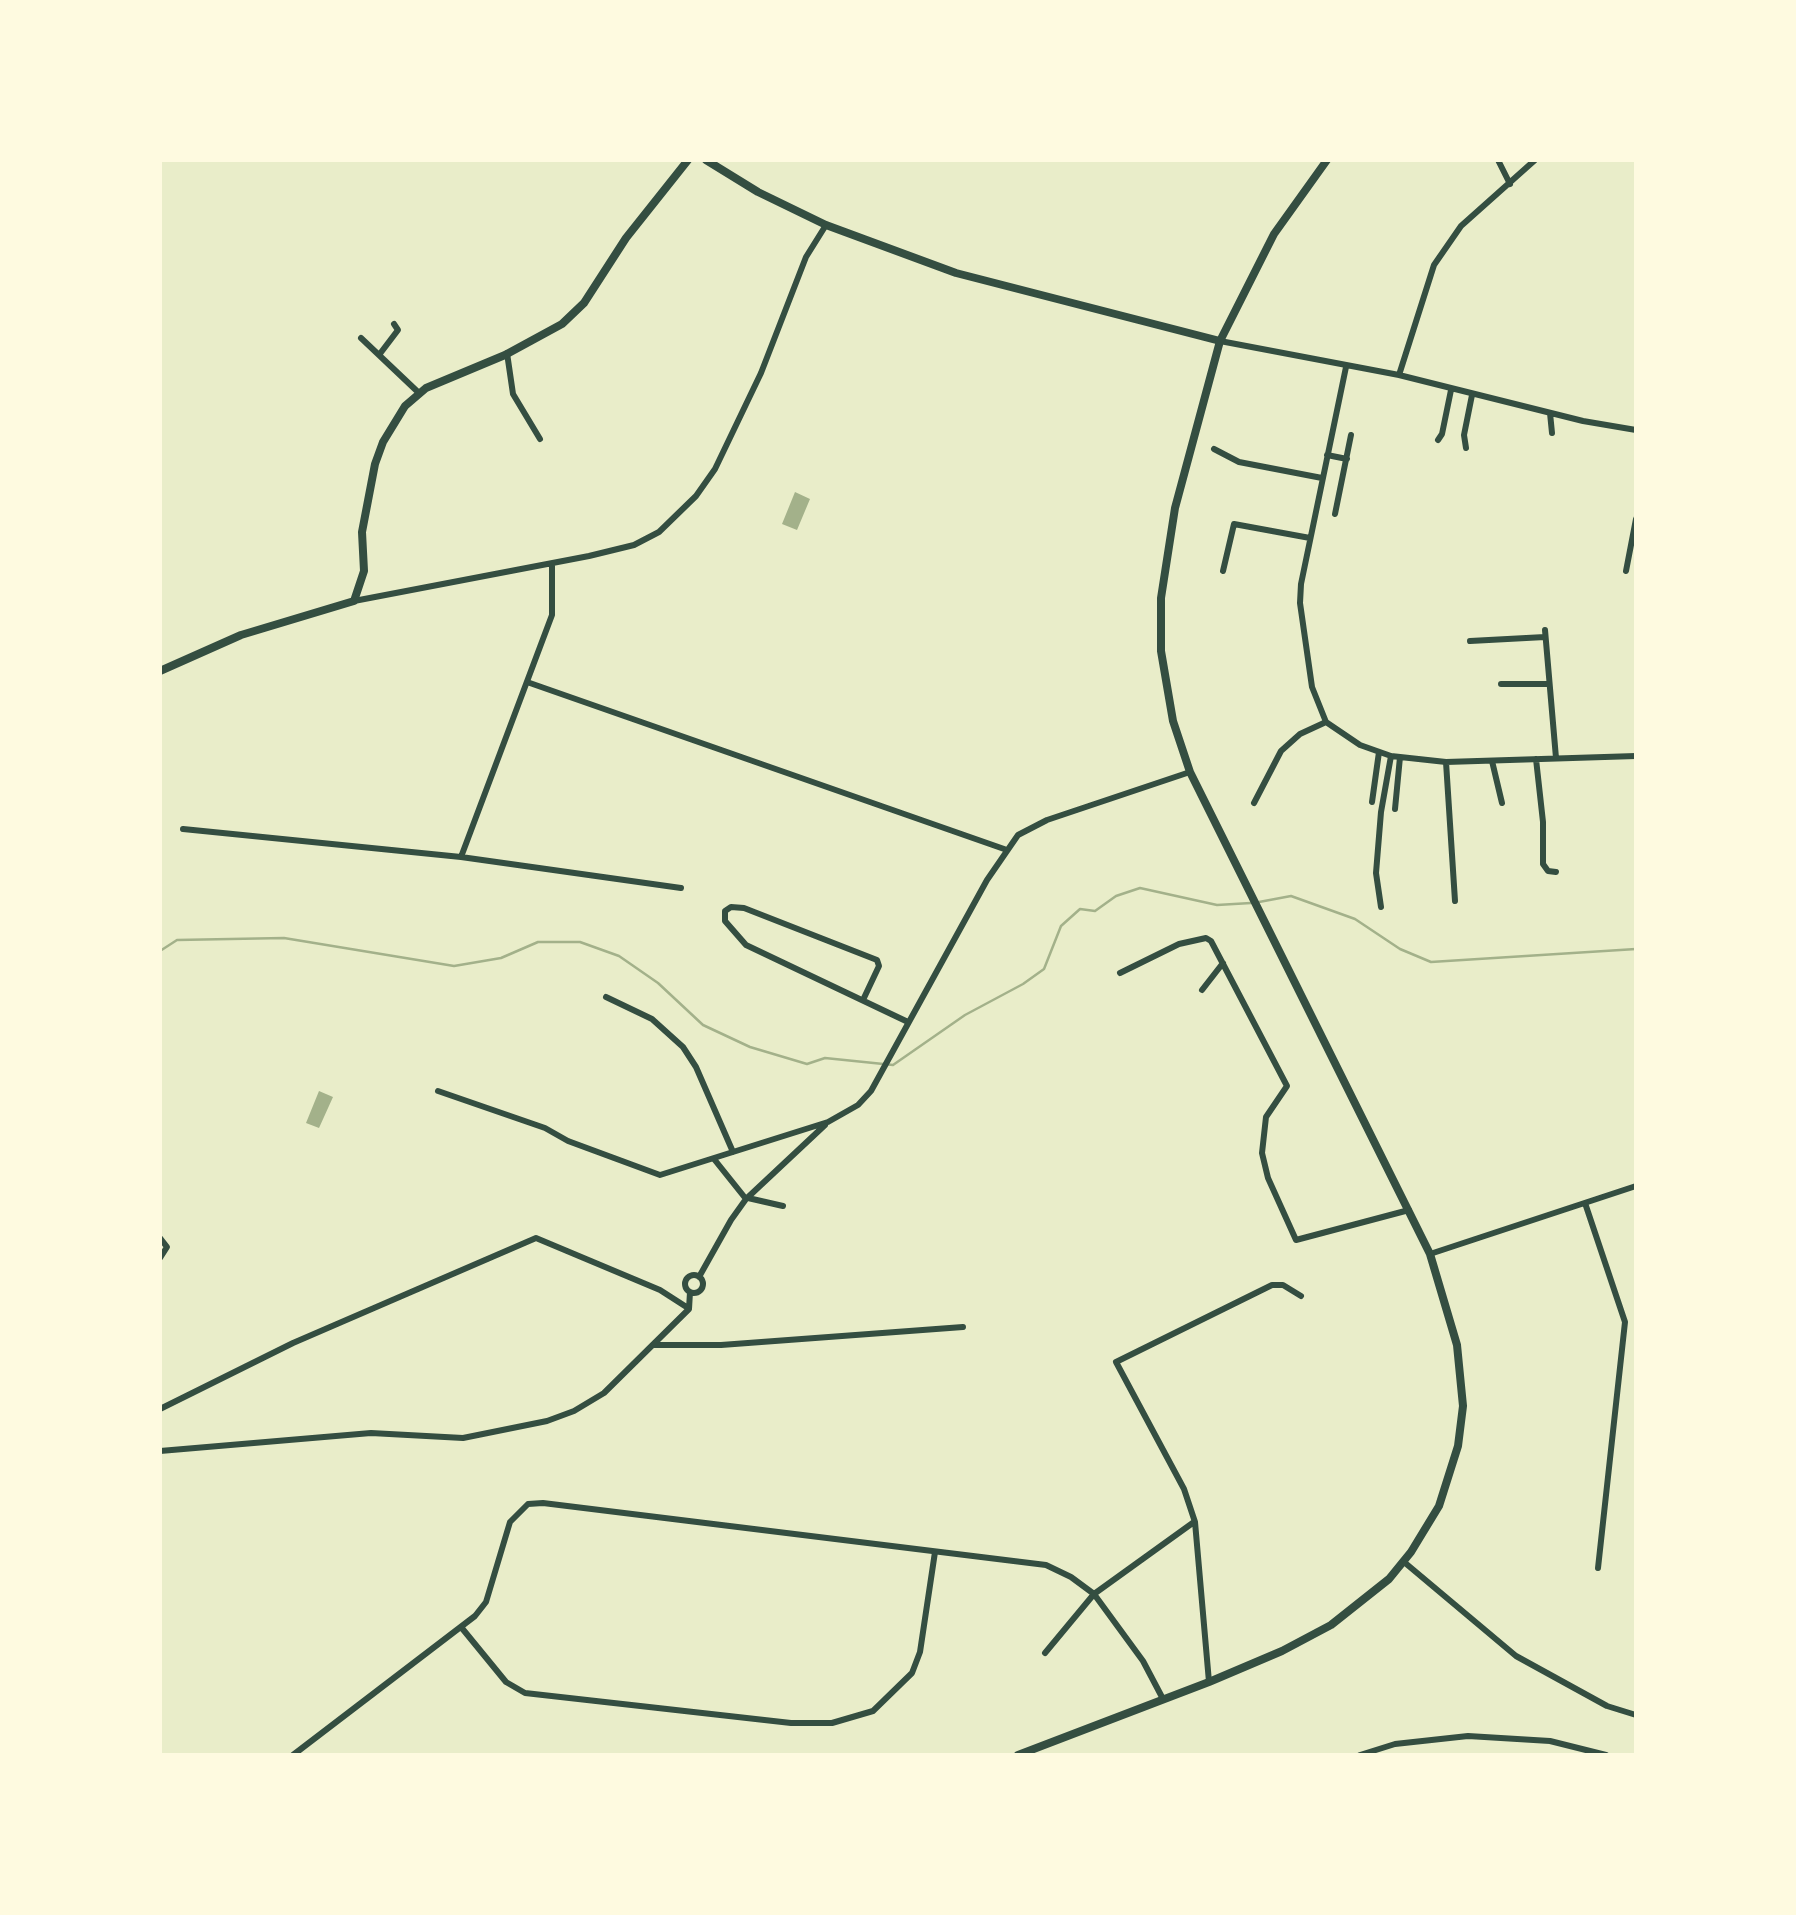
<!DOCTYPE html>
<style>
body{margin:0}
#map{position:relative;width:1796px;height:1915px;overflow:hidden;background:#e9edc9;font-family:Mulish,sans-serif}
canvas{display:block}
.frame{position:absolute;inset:0;border:162px solid #fefae0;pointer-events:none}
</style>
<div id="map">
<canvas width="1796" height="1915"></canvas>
<div class="frame"></div>
</div>
<script>
const ctx = document.querySelector('canvas').getContext('2d');
ctx.lineJoin = 'round';
function fillPath(path, color) {
  ctx.fillStyle = color;
  ctx.fill(path, 'evenodd');
}
function poly(rows) {
  const path = new Path2D();
  for (const r of rows) {
    if (r.length === 3) {
      path.moveTo(r[0] + r[2], r[1]);
      path.arc(r[0], r[1], r[2], 0, 2 * Math.PI);
      continue;
    }
    path.moveTo(r[0], r[1]);
    for (let i = 2; i < r.length; i += 2) path.lineTo(r[i], r[i + 1]);
  }
  return path;
}
function stroke(path, color, width, dash) {
  ctx.strokeStyle = color;
  ctx.lineWidth = width;
  ctx.lineCap = dash ? 'butt' : 'round';
  ctx.setLineDash(dash || []);
  ctx.stroke(path);
}
fillPath(poly([
 [795,492,810,499,797,530,782,524],
 [319,1091,333,1097,319,1128,306,1123]
]), '#a3b18a');
stroke(poly([
 [1259,902,1291,896,1355,919,1400,949,1431,962,1636,949],
 [160,951,177,940,284,938,454,966,501,958,538,942,580,942,619,956,658,983,703,1025,750,1047,807,1064,825,1058,893,1065,965,1015,1023,984,1044,969,1061,926,1080,909,1095,911,1116,896,1140,888,1217,905,1251,903]
]), '#a3b18a', 2.5);
stroke(poly([
 [1498,160,1510,184],
 [361,338,419,393],
 [1220,341,1399,375,1583,421,1636,430],
 [507,353,513,394,540,439],
 [379,355,398,330,394,324],
 [1346,367,1301,584,1300,603,1312,687,1326,722,1360,745,1391,756,1446,762,1636,756],
 [1399,375,1434,265,1461,226,1535,160],
 [1550,413,1552,433],
 [1438,440,1442,434,1451,390],
 [1466,448,1464,435,1472,395],
 [1214,449,1239,462,1322,478],
 [1327,455,1347,459],
 [1335,514,1351,435],
 [1223,571,1234,524,1310,538],
 [1626,571,1636,519],
 [354,601,589,556,634,545,659,532,696,496,715,469,761,373,806,257,826,225],
 [1545,630,1556,758],
 [1470,641,1545,637],
 [527,682,1007,850],
 [1501,684,1548,684],
 [1536,759,1543,822,1543,864,1548,871,1556,872],
 [1492,761,1502,803],
 [1446,762,1455,901],
 [1372,802,1379,752],
 [1254,803,1281,751,1300,734,1326,722],
 [1395,809,1400,757],
 [183,829,461,857,681,888],
 [461,857,552,615,552,564],
 [1381,907,1376,873,1381,812,1391,756],
 [1120,973,1179,944,1206,938,1211,941,1287,1086,1266,1117,1262,1153,1268,1178,1296,1240,1409,1210],
 [1202,990,1223,963],
 [606,997,652,1019,683,1047,696,1067,733,1152],
 [863,1000,879,966,877,960,744,908,731,907,725,911,725,921,746,945,908,1022],
 [438,1091,545,1128,568,1141,660,1175,828,1122,858,1105,871,1091,987,880,1018,835,1047,820,1190,772],
 [714,1159,746,1199],
 [748,1198,783,1206],
 [1585,1203,1625,1322,1598,1568],
 [160,1238,167,1247,160,1258],
 [1430,1254,1636,1186],
 [694,1284,9],
 [699,1277,731,1220,746,1199,825,1125],
 [653,1345,721,1345,963,1327],
 [160,1409,293,1343,536,1238,660,1290,688,1308],
 [160,1451,371,1433,463,1438,547,1421,574,1411,604,1393,689,1309,690,1292],
 [1404,1562,1516,1656,1607,1706,1636,1715],
 [461,1627,506,1682,525,1693,791,1723,832,1723,873,1711,912,1673,920,1652,935,1552],
 [1045,1653,1094,1594,1194,1522],
 [1209,1682,1195,1522,1184,1489,1116,1362,1272,1285,1283,1285,1301,1296],
 [293,1755,475,1616,486,1602,510,1522,528,1504,543,1503,1046,1565,1071,1577,1094,1594,1143,1661,1163,1699],
 [1360,1755,1395,1744,1468,1736,1550,1741,1606,1755]
]), '#344e41', 6);
stroke(poly([
 [706,160,758,192,826,225,956,273,1220,341],
 [160,671,241,635,354,601,364,571,362,532,375,464,383,442,405,406,426,388,505,355,562,324,584,303,626,238,688,160]
]), '#344e41', 8);
stroke(poly([
 [1018,1755,1209,1682,1282,1651,1331,1625,1389,1579,1411,1552,1439,1506,1458,1446,1463,1406,1457,1345,1430,1254,1190,772,1173,721,1161,651,1161,598,1175,508,1220,341,1274,234,1327,160]
]), '#344e41', 8);
</script>
